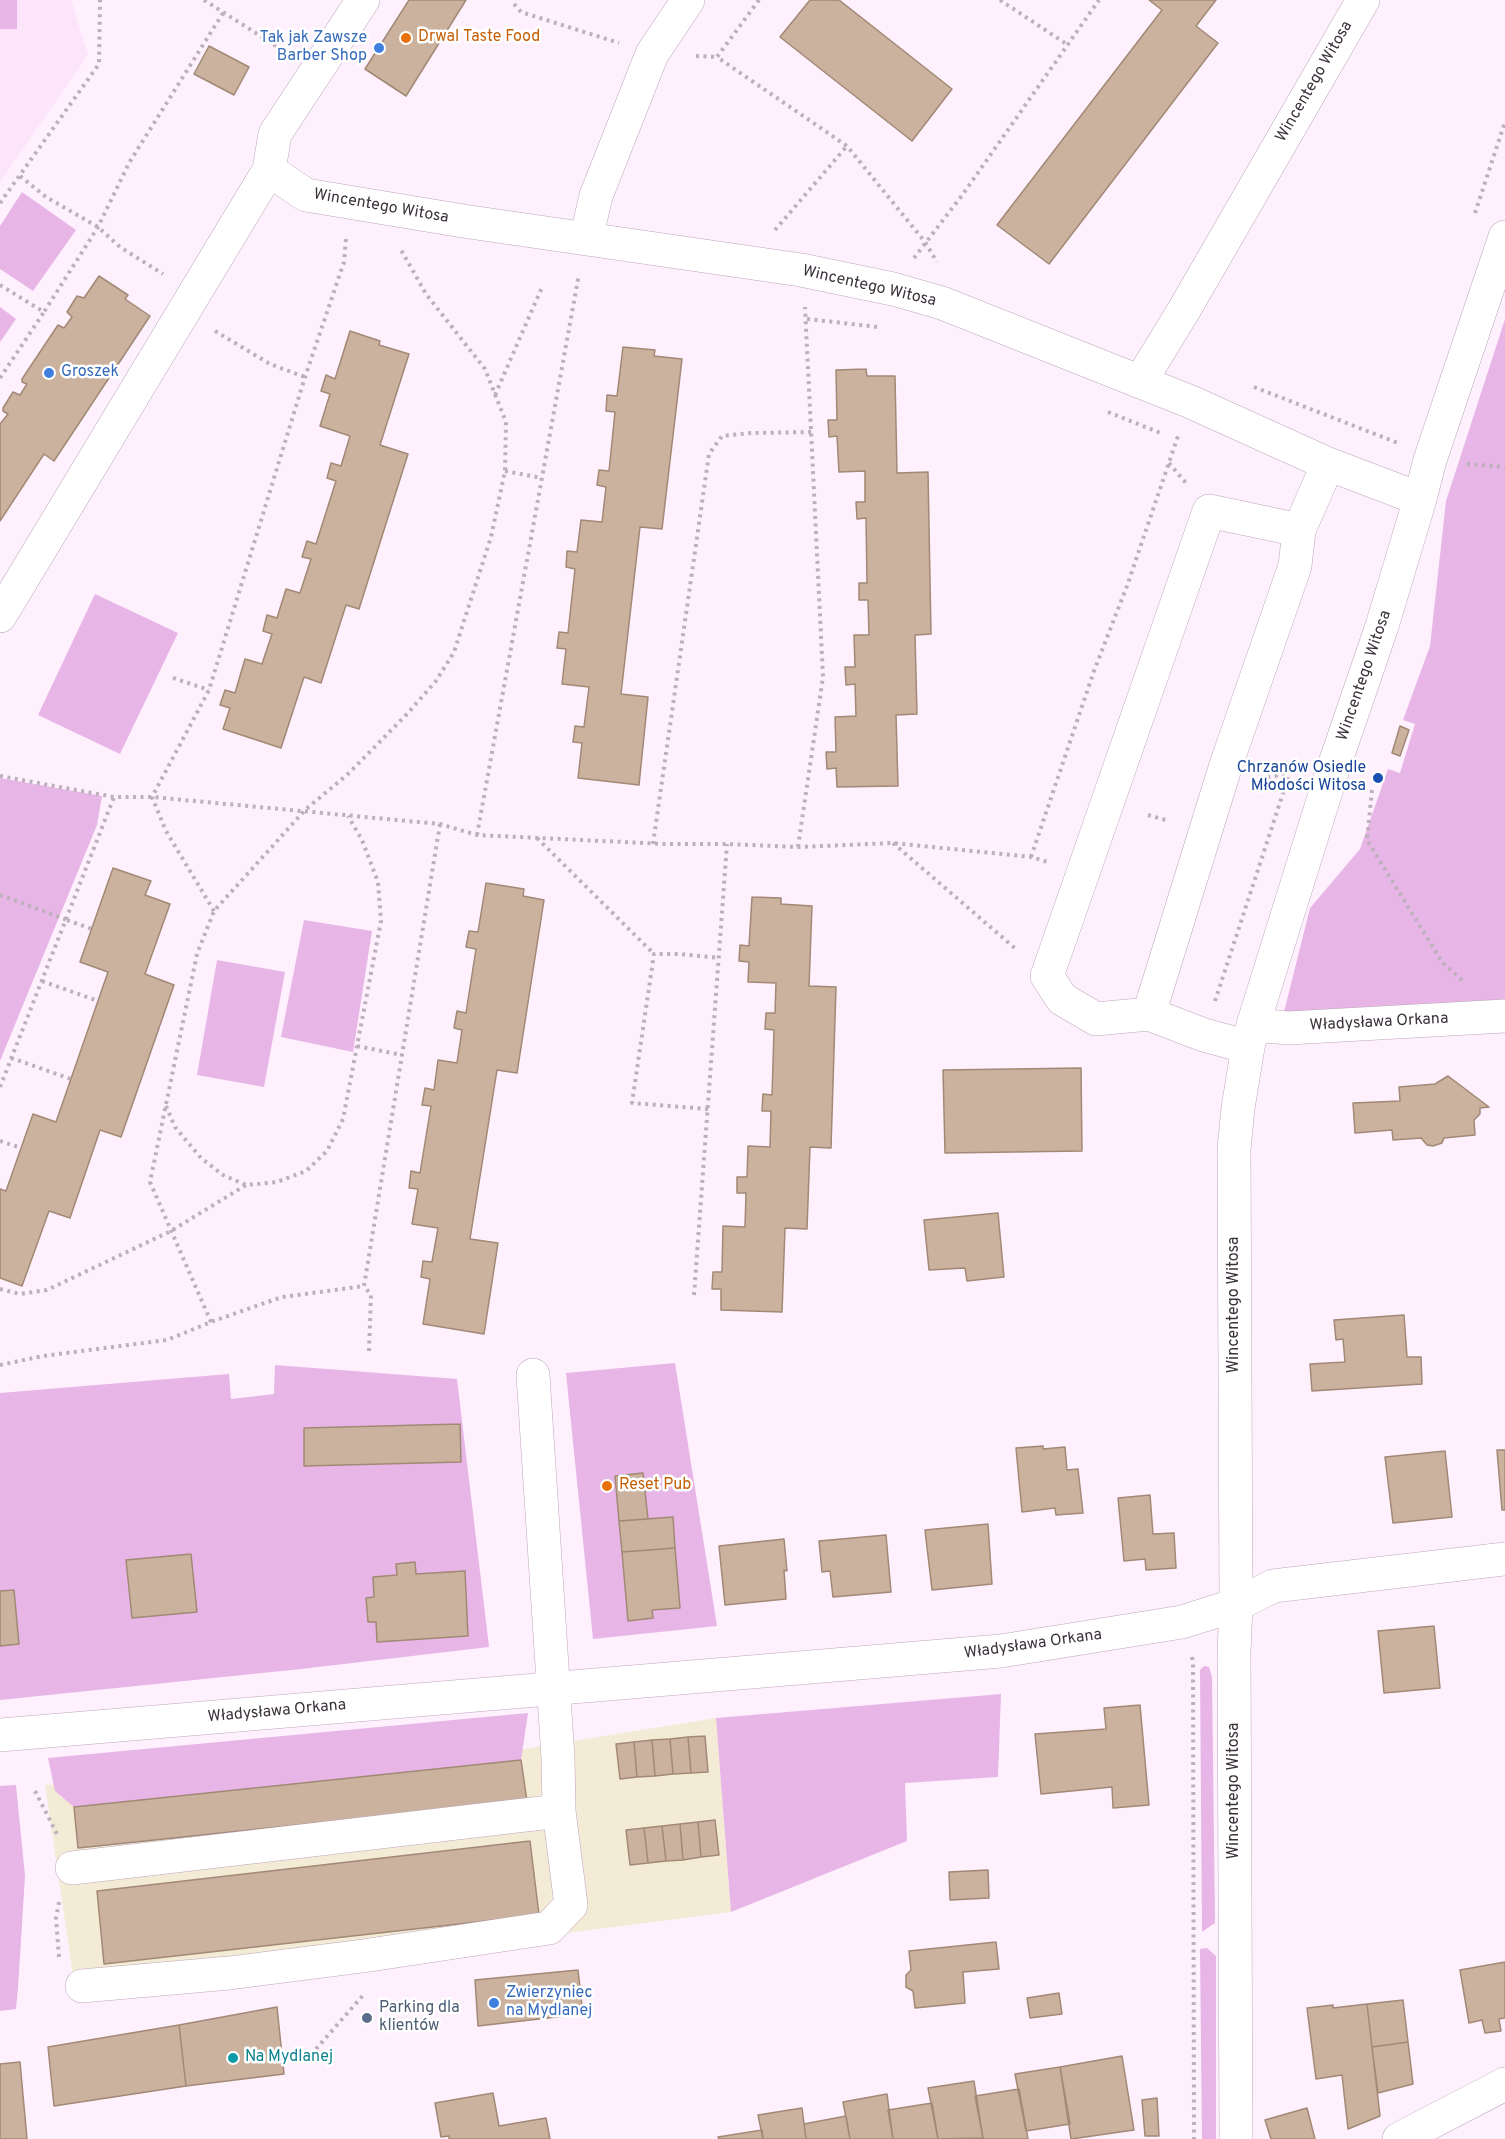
<!DOCTYPE html>
<meta charset="utf-8">
<style>
body{margin:0}
canvas{display:block;background:#fff0fe}
</style>
<canvas width="1505" height="2139"></canvas>
<script>
const ctx = document.querySelector('canvas').getContext('2d');
ctx.lineJoin = 'round';
function fillPath(path, color) {
  ctx.fillStyle = color;
  ctx.fill(path, 'evenodd');
}
function poly(rows) {
  const path = new Path2D();
  for (const r of rows) {
    path.moveTo(r[0], r[1]);
    for (let i = 2; i < r.length; i += 2) path.lineTo(r[i], r[i + 1]);
  }
  return path;
}
function stroke(path, color, width, dash) {
  ctx.strokeStyle = color;
  ctx.lineWidth = width;
  ctx.lineCap = dash ? 'butt' : 'round';
  ctx.setLineDash(dash || []);
  ctx.stroke(path);
}
function write(font, color, halo, rows, align = 'center') {
  ctx.font = font + ' Overpass,sans-serif';
  ctx.lineWidth = 5;
  ctx.setLineDash([]);
  ctx.textBaseline = 'middle';
  ctx.strokeStyle = halo;
  ctx.fillStyle = color;
  for (const [text, x, y, turn = 0] of rows) {
    ctx.save();
    ctx.translate(x, y);
    ctx.rotate((+turn || 0) * Math.PI / 180);
    ctx.textAlign = isNaN(turn) ? turn : align;
    if (halo) ctx.strokeText(text, 0, 0);
    ctx.fillText(text, 0, 0);
    ctx.restore();
  }
}
fillPath(poly([
 [0,0,71,0,88,55,0,182]
]), '#fce4fb');
fillPath(poly([
 [716,1718,731,1912,76,1996,45,1785,517,1750]
]), '#f4ebd6');
fillPath(poly([
 [0,0,17,0,17,29,0,29],
 [22,192,76,230,33,291,0,269,0,226],
 [0,307,16,319,0,342],
 [1505,319,1505,1000,1283,1016,1310,908,1360,849,1388,769,1400,773,1415,724,1403,720,1430,646,1446,501],
 [95,594,178,633,120,754,38,715],
 [0,778,102,796,97,825,0,1061],
 [304,920,372,931,353,1052,281,1037],
 [217,960,285,972,264,1087,197,1075],
 [675,1363,717,1626,593,1639,566,1373],
 [275,1365,457,1379,489,1647,301,1669,0,1700,0,1393,229,1374,231,1399,274,1394],
 [1204,1666,1209,1667,1212,1677,1215,1923,1202,1932,1200,1670],
 [1001,1694,998,1777,905,1783,907,1841,731,1912,716,1718],
 [528,1713,521,1760,74,1807,55,1791,48,1758],
 [16,1785,25,1876,18,1988,16,2009,0,2011,0,1786],
 [1207,1948,1216,1956,1216,2139,1202,2139,1200,1949]
]), '#e7b6e7');
const building = poly([
 [409,0,466,0,406,96,365,69,409,0],
 [810,0,839,0,952,89,912,141,780,37,810,0],
 [1149,0,1216,0,1196,26,1218,43,1049,264,997,225,1162,10,1149,0],
 [209,46,249,67,234,95,194,74,209,46],
 [99,276,128,295,125,299,150,316,54,461,44,454,0,521,0,424,8,414,3,411,3,408,13,392,20,395,27,384,22,382,22,379,58,325,64,328,72,317,67,312,77,296,84,298,99,276],
 [350,331,380,341,379,345,409,354,380,445,408,454,359,609,346,605,321,683,304,677,281,748,223,729,230,708,220,705,225,690,235,693,245,659,262,664,272,634,263,631,267,615,277,618,286,589,300,593,311,559,302,557,307,541,316,544,336,481,327,478,331,463,341,466,350,436,320,426,330,394,321,391,326,375,335,379,350,331],
 [623,347,655,350,654,356,682,359,662,529,640,527,621,694,648,697,639,785,578,778,582,743,573,742,575,726,584,727,589,687,562,684,566,649,557,648,559,632,568,633,575,569,566,567,567,551,577,552,581,520,602,522,606,487,597,485,599,470,609,471,615,412,606,411,607,395,617,396,623,347],
 [866,369,867,376,895,376,897,473,928,472,931,634,915,635,917,714,896,715,898,786,837,787,836,768,827,769,826,752,836,752,835,717,856,716,855,684,846,685,845,667,855,667,854,635,869,635,868,600,859,600,859,583,867,583,866,518,857,519,856,502,865,502,865,471,839,472,837,436,829,437,828,420,837,420,836,370,866,369],
 [1400,726,1409,730,1400,756,1392,753,1400,726],
 [113,868,151,881,145,895,170,904,145,974,174,985,121,1137,100,1130,70,1218,49,1211,22,1286,0,1278,0,1189,6,1191,33,1114,56,1122,108,972,80,962,113,868],
 [486,883,524,889,523,896,544,900,517,1073,497,1070,470,1239,498,1243,484,1334,423,1324,430,1279,421,1277,423,1261,432,1262,438,1228,412,1224,418,1189,409,1188,411,1171,420,1173,431,1106,422,1105,425,1088,434,1090,438,1060,457,1063,462,1030,454,1028,457,1011,466,1013,476,949,466,947,469,931,478,932,486,883],
 [752,897,781,898,781,904,812,906,809,986,836,987,831,1148,810,1147,807,1229,785,1228,782,1312,721,1310,721,1289,712,1289,713,1272,722,1272,723,1226,745,1227,746,1193,737,1193,737,1177,747,1177,748,1146,770,1147,771,1111,762,1111,763,1094,772,1095,774,1030,765,1029,766,1013,775,1013,776,983,748,982,749,962,739,961,740,945,749,946,752,897],
 [1081,1068,1082,1151,945,1153,943,1070,1081,1068],
 [1448,1076,1489,1107,1480,1108,1480,1114,1474,1120,1475,1135,1444,1138,1442,1143,1433,1146,1427,1145,1421,1138,1393,1140,1392,1130,1355,1133,1353,1103,1400,1101,1399,1087,1435,1084,1448,1076],
 [998,1213,1004,1277,967,1281,965,1268,929,1270,924,1220,998,1213],
 [1404,1315,1407,1357,1421,1357,1422,1384,1312,1391,1310,1364,1345,1362,1343,1339,1336,1340,1334,1320,1404,1315],
 [460,1424,461,1462,304,1466,304,1428,460,1424],
 [1043,1446,1043,1449,1065,1447,1067,1470,1078,1469,1083,1513,1056,1515,1055,1508,1022,1512,1016,1448,1043,1446],
 [1497,1450,1505,1450,1505,1510,1502,1510,1497,1450],
 [1445,1451,1452,1517,1393,1523,1385,1457,1445,1451],
 [643,1473,648,1519,619,1521,615,1476,643,1473],
 [1150,1495,1153,1534,1174,1533,1176,1568,1146,1570,1145,1559,1124,1561,1118,1498,1150,1495],
 [673,1517,675,1548,622,1552,619,1521,673,1517],
 [988,1524,992,1584,932,1590,925,1530,988,1524],
 [886,1535,891,1592,833,1597,830,1571,822,1572,819,1541,886,1535],
 [784,1539,787,1571,784,1570,786,1599,725,1605,719,1546,784,1539],
 [675,1548,680,1608,652,1610,653,1618,628,1621,622,1552,675,1548],
 [191,1554,197,1612,132,1618,126,1560,191,1554],
 [415,1562,416,1574,465,1571,468,1636,377,1642,376,1622,368,1622,366,1598,374,1597,373,1577,397,1575,396,1564,415,1562],
 [14,1590,19,1644,0,1646,0,1591,14,1590],
 [1434,1626,1440,1688,1384,1693,1378,1631,1434,1626],
 [1140,1705,1149,1805,1113,1808,1112,1787,1041,1794,1035,1734,1106,1729,1104,1708,1140,1705],
 [705,1736,708,1772,691,1773,688,1737,705,1736],
 [688,1737,691,1773,673,1774,670,1739,688,1737],
 [670,1739,673,1774,655,1776,652,1740,670,1739],
 [652,1740,655,1776,637,1777,634,1742,652,1740],
 [634,1742,637,1777,620,1779,616,1744,634,1742],
 [521,1760,527,1801,78,1848,74,1807,521,1760],
 [715,1820,719,1855,701,1857,698,1822,715,1820],
 [698,1822,701,1857,683,1860,680,1824,698,1822],
 [680,1824,683,1860,666,1861,662,1826,680,1824],
 [662,1826,666,1861,648,1863,644,1828,662,1826],
 [644,1828,648,1863,630,1865,626,1830,644,1828],
 [530,1841,539,1915,104,1964,97,1891,530,1841],
 [988,1870,989,1898,950,1900,949,1872,988,1870],
 [996,1942,999,1969,963,1972,965,2003,915,2008,913,1991,906,1987,906,1975,911,1970,909,1951,996,1942],
 [1505,1962,1505,2018,1499,2019,1501,2031,1485,2033,1482,2020,1469,2023,1460,1970,1505,1962],
 [578,1970,583,2014,478,2026,475,1980,578,1970],
 [1059,1993,1062,2014,1030,2018,1027,1998,1059,1993],
 [1403,2000,1408,2042,1372,2047,1367,2004,1403,2000],
 [1367,2004,1380,2116,1348,2129,1342,2075,1316,2079,1307,2008,1333,2005,1333,2008,1367,2004],
 [277,2007,284,2074,186,2086,179,2025,277,2007],
 [179,2025,186,2086,54,2106,48,2047,179,2025],
 [1408,2042,1413,2084,1378,2093,1372,2047,1408,2042],
 [1122,2056,1134,2130,1071,2139,1060,2067,1122,2056],
 [20,2062,27,2139,0,2139,0,2064,20,2062],
 [1060,2067,1070,2124,1026,2131,1015,2074,1060,2067],
 [974,2081,983,2138,938,2139,928,2088,974,2081],
 [1019,2089,1028,2139,981,2139,983,2138,975,2096,1019,2089],
 [493,2093,499,2126,546,2118,550,2139,449,2139,449,2136,441,2137,435,2103,493,2093],
 [887,2094,893,2139,850,2139,843,2102,887,2094],
 [1157,2098,1159,2136,1145,2136,1142,2100,1157,2098],
 [932,2103,938,2139,893,2139,888,2110,932,2103],
 [802,2108,806,2139,763,2139,758,2115,802,2108],
 [1307,2108,1315,2139,1271,2139,1265,2120,1307,2108],
 [846,2116,850,2139,806,2139,804,2124,846,2116],
 [762,2130,763,2139,719,2139,718,2137,762,2130]
]);
fillPath(building, '#cbb29e');
stroke(building, '#a18975', 1.5);
const minor = poly([
 [363,0,275,134,269,170,306,195,463,221,801,270,893,289,942,303,1191,402,1328,464,1420,499],
 [586,239,596,196,652,54,688,0],
 [1140,382,1184,310,1363,0],
 [0,616,269,170],
 [1149,1014,1096,1019,1062,999,1047,976,1209,511,1299,530],
 [1253,1025,1289,1028,1505,1016],
 [1248,1047,1204,1035,1149,1014,1225,768,1295,566,1299,530,1328,464],
 [0,1735,1001,1651,1182,1622,1236,1605,1273,1586,1505,1559],
 [72,1868,559,1811],
 [82,1986,229,1973,363,1956,549,1928,571,1905,559,1811,558,1758,533,1375],
 [1236,2139,1234,1653,1236,1605,1234,1149,1238,1108,1248,1047,1253,1025,1331,775,1382,626,1420,499,1430,460,1505,237],
 [1399,2139,1505,2084]
]);
stroke(minor, '#bda6bc', 34);
stroke(poly([
 [204,0,284,51],
 [759,0,717,57,847,146,925,242,937,262],
 [1000,0,1068,45],
 [514,4,521,12,619,43],
 [696,56,717,57],
 [20,176,46,197,98,227,120,247,163,274],
 [0,203,99,64,100,0],
 [1475,213,1505,122],
 [775,230,847,146],
 [914,258,963,194,1099,0],
 [0,285,44,312,98,227,129,163,223,13],
 [807,319,878,327],
 [215,331,270,364,305,377],
 [0,378,44,312],
 [1254,387,1398,443],
 [495,395,543,285],
 [1108,412,1163,434],
 [1169,463,1186,483],
 [1467,464,1505,467],
 [505,471,542,478],
 [173,678,209,690],
 [0,776,114,797,152,797,440,824,477,835,665,844,727,844,798,847,893,843,1031,857,1048,862],
 [1260,779,1289,773],
 [1372,790,1367,840,1442,962,1463,981],
 [1148,815,1166,820],
 [477,835,579,274],
 [537,838,654,954],
 [893,843,1017,950],
 [653,844,709,454,722,436,751,433,812,432],
 [798,847,823,677,805,307],
 [1031,857,1094,671,1127,586,1178,436],
 [0,895,67,920],
 [214,911,166,831,152,797,209,690,305,377,344,262,346,238],
 [67,920,92,929],
 [42,981,98,1001],
 [1215,1001,1290,772],
 [357,1046,402,1055],
 [11,1058,71,1079],
 [0,1087,114,797],
 [166,1106,175,1127,201,1158,223,1175,246,1185,277,1182,306,1171,327,1151,343,1119,381,921,378,882,362,840,348,816],
 [708,1109,632,1103,654,954,679,954,719,958],
 [0,1141,21,1148],
 [0,1289,20,1294,47,1290,171,1231,246,1185],
 [694,1295,727,844],
 [211,1322,150,1182,197,954,214,911,305,810,348,774,407,714,436,681,454,652,491,537,505,471,506,422,485,369,426,294,400,248],
 [369,1351,371,1295,364,1286,440,824],
 [0,1365,43,1356,167,1340,211,1322,282,1297,364,1286],
 [1192,1657,1193,1663,1194,2139],
 [35,1791,57,1834],
 [59,1957,56,1918,59,1902],
 [316,2049,365,1993]
]), '#bdb0bc', 4, [3, 4.5]);
stroke(minor, '#fff', 33);
for (const [x, y, r, color] of [
 [406,38,6,"#e8710a"],
 [379,48,6,"#3f7fe0"],
 [49,373,6,"#3f7fe0"],
 [1378,778,6,"#1a4fb4"],
 [607,1486,6,"#e8710a"],
 [494,2003,6,"#3f7fe0"],
 [367,2018,6,"#5c6f8a"],
 [233,2058,6,"#0f9aa8"]
]) {
  const dot = new Path2D();
  dot.arc(x, y, r, 0, 2 * Math.PI);
  ctx.fillStyle = color;
  ctx.fill(dot);
  stroke(dot, '#fff', 2);
}
write('16px', '#c56008', '#fff', [
 ["Drwal Taste Food",418,38],
 ["Reset Pub",619,1486]
], 'left');
write('16px', '#366cbe', '#fff', [
 ["Tak jak Zawsze",367,39,"right"],
 ["Barber Shop",367,57,"right"],
 ["Groszek",61,373],
 ["Zwierzyniec",506,1994],
 ["na Mydlanej",506,2012]
], 'left');
write('16px', '#3b323b', '#fff', [
 ["Wincentego Witosa",1315,82,-60],
 ["Wincentego Witosa",381,207,10],
 ["Wincentego Witosa",869,287,13],
 ["Wincentego Witosa",1365,676,-71],
 ["Władysława Orkana",1379,1023,-3],
 ["Wincentego Witosa",1235,1305,-90],
 ["Władysława Orkana",1033,1645,-8],
 ["Władysława Orkana",277,1712,-5],
 ["Wincentego Witosa",1235,1791,-90]
]);
write('16px', '#164399', '#fff', [
 ["Chrzanów Osiedle",1366,769],
 ["Młodości Witosa",1366,787]
], 'right');
write('16px', '#4e5e75', '#fff', [
 ["Parking dla",379,2009],
 ["klientów",379,2027]
], 'left');
write('16px', '#0d838f', '#fff', [
 ["Na Mydlanej",245,2058]
], 'left');
</script>
